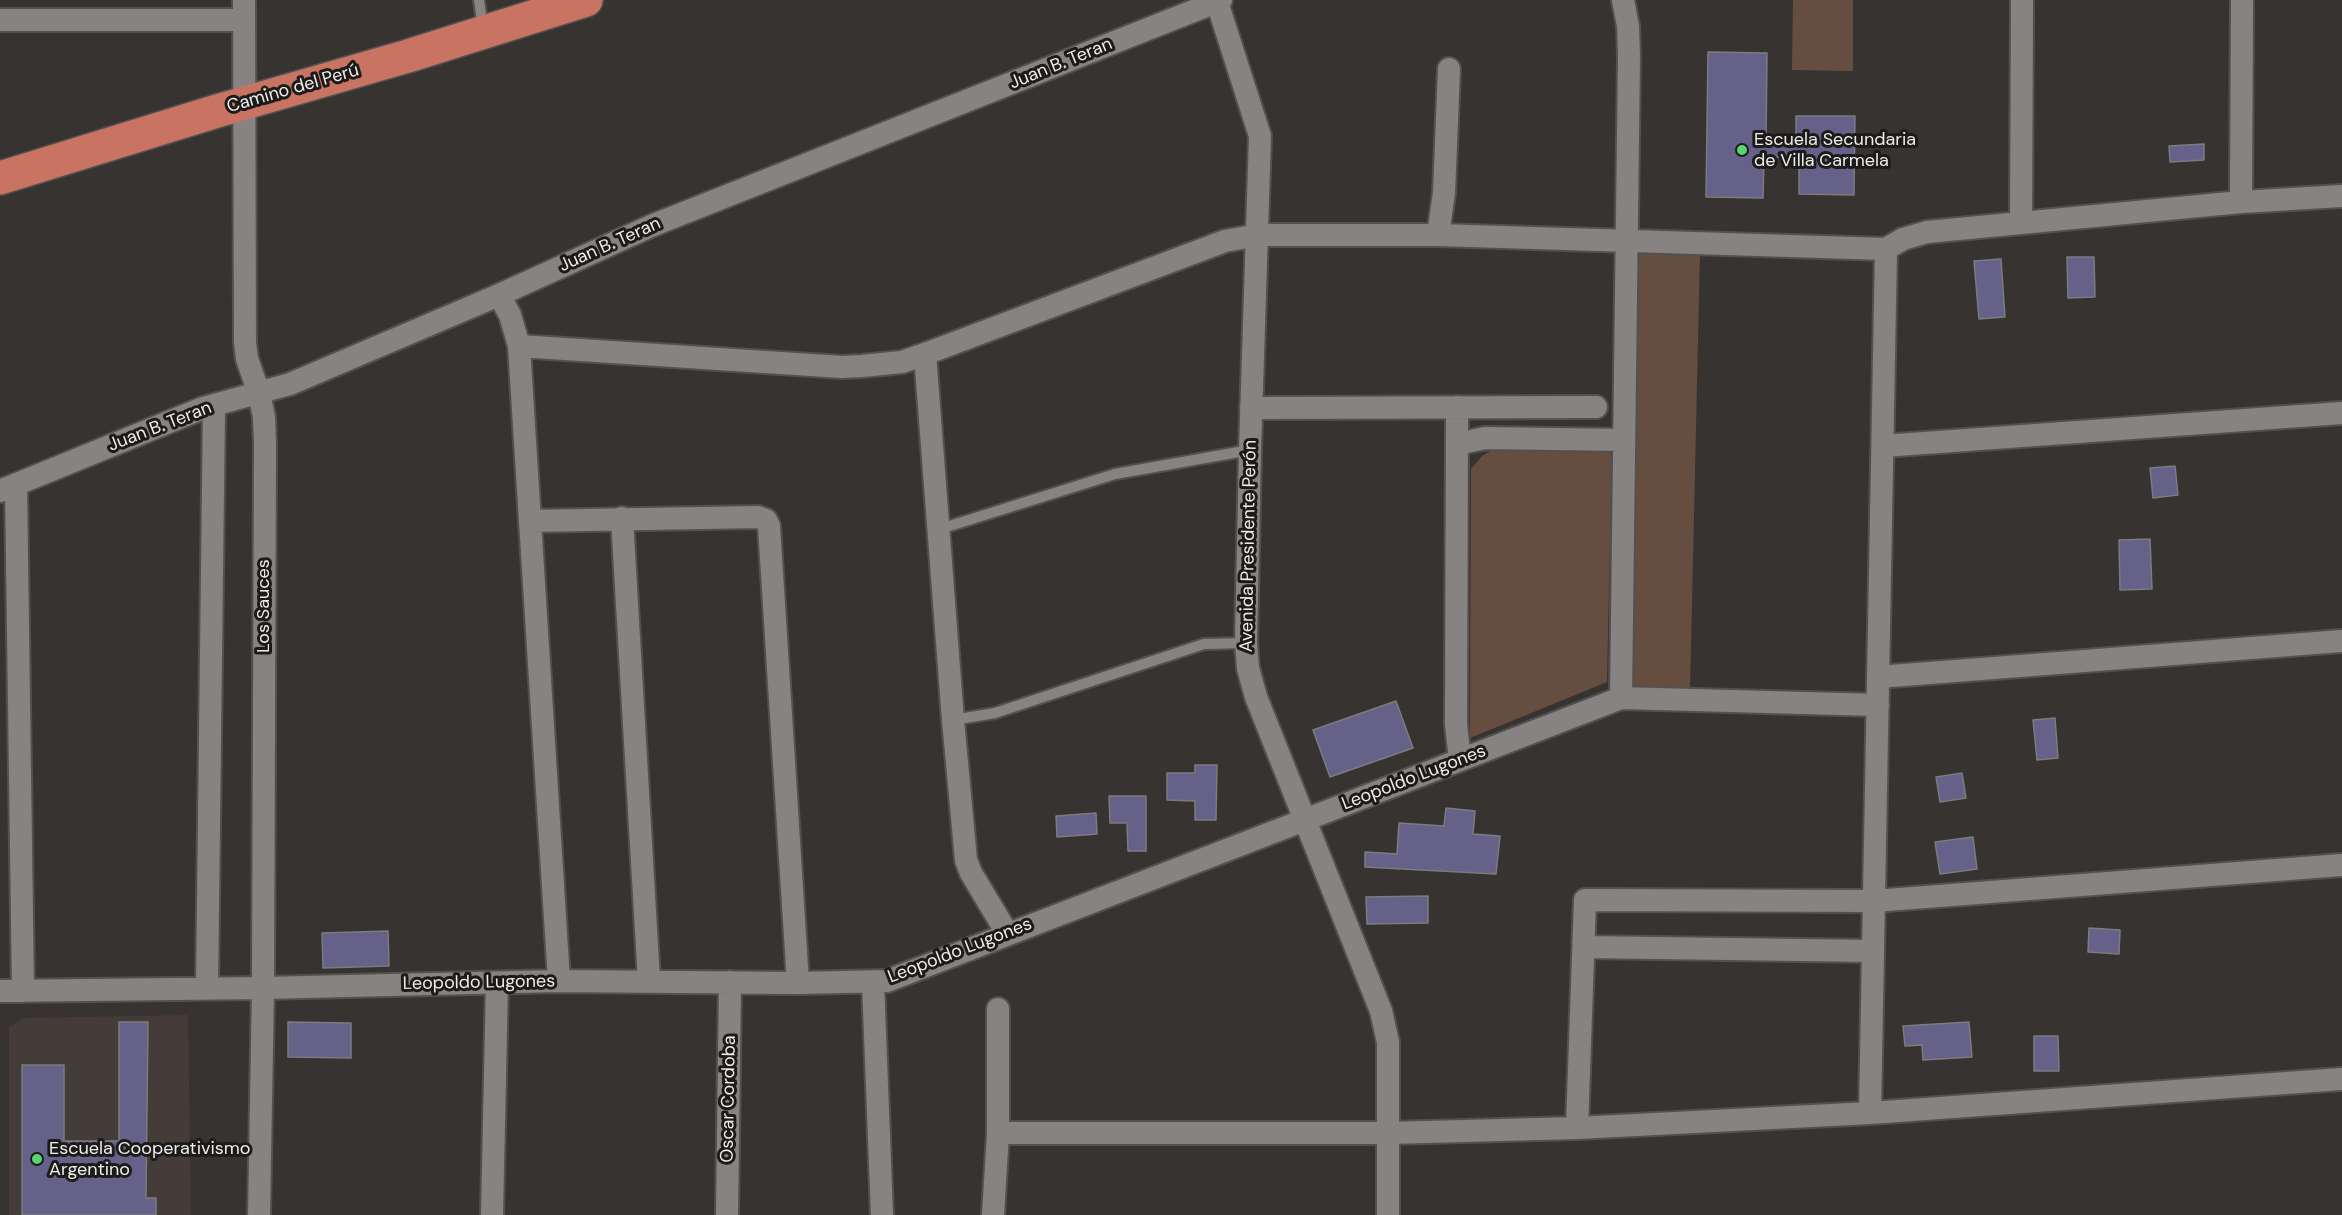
<!DOCTYPE html>
<meta charset="utf-8">
<style>
body{margin:0}
canvas{display:block;background:#363331}
</style>
<canvas width="2342" height="1215"></canvas>
<script>
const ctx = document.querySelector('canvas').getContext('2d');
ctx.lineJoin = 'round';
function fillPath(path, color) {
  ctx.fillStyle = color;
  ctx.fill(path, 'evenodd');
}
function poly(rows) {
  const path = new Path2D();
  for (const r of rows) {
    path.moveTo(r[0], r[1]);
    for (let i = 2; i < r.length; i += 2) path.lineTo(r[i], r[i + 1]);
  }
  return path;
}
function stroke(path, color, width, dash) {
  ctx.strokeStyle = color;
  ctx.lineWidth = width;
  ctx.lineCap = dash ? 'butt' : 'round';
  ctx.setLineDash(dash || []);
  ctx.stroke(path);
}
function write(font, color, halo, rows, align = 'center') {
  ctx.font = font + ' "DM Sans",sans-serif';
  ctx.lineWidth = 6;
  ctx.setLineDash([]);
  ctx.textBaseline = 'middle';
  ctx.strokeStyle = halo;
  ctx.fillStyle = color;
  for (const [text, x, y, turn = 0] of rows) {
    ctx.save();
    ctx.translate(x, y);
    ctx.rotate((+turn || 0) * Math.PI / 180);
    ctx.textAlign = isNaN(turn) ? turn : align;
    if (halo) ctx.strokeText(text, 0, 0);
    ctx.fillText(text, 0, 0);
    ctx.restore();
  }
}
fillPath(poly([
 [188,1015,191,1215,9,1215,9,1027,24,1018]
]), '#443c38');
fillPath(poly([
 [1793,0,1853,0,1853,71,1792,70],
 [1638,252,1700,252,1690,689,1632,687],
 [1494,449,1612,449,1607,682,1470,738,1471,469,1482,456]
]), '#654d40');
const building = poly([
 [1708,52,1767,53,1766,141,1796,141,1796,116,1855,116,1854,195,1799,194,1799,158,1764,157,1763,198,1706,197,1708,52],
 [2204,144,2204,160,2170,162,2169,146,2204,144],
 [2067,257,2094,257,2095,297,2068,298,2067,257],
 [2001,259,2005,317,1979,319,1974,261,2001,259],
 [2175,466,2178,495,2153,498,2150,468,2175,466],
 [2150,539,2152,589,2120,590,2119,540,2150,539],
 [1396,701,1413,748,1330,777,1313,730,1396,701],
 [2055,718,2058,758,2037,760,2033,720,2055,718],
 [1195,765,1217,765,1216,820,1195,820,1195,801,1167,800,1167,773,1195,773,1195,765],
 [1962,773,1966,798,1940,802,1936,777,1962,773],
 [1109,796,1146,796,1146,851,1128,851,1127,823,1110,823,1109,796],
 [1446,808,1475,811,1473,834,1500,836,1496,874,1365,867,1365,852,1397,854,1399,823,1444,826,1446,808],
 [1096,813,1097,834,1057,837,1056,816,1096,813],
 [1973,837,1977,869,1940,874,1935,842,1973,837],
 [1428,896,1428,923,1367,924,1366,897,1428,896],
 [2089,928,2120,930,2119,954,2088,952,2089,928],
 [388,931,389,966,323,968,322,933,388,931],
 [119,1022,148,1022,146,1198,156,1198,156,1215,22,1215,22,1065,64,1065,64,1141,119,1141,119,1022],
 [288,1022,351,1023,351,1058,288,1057,288,1022],
 [1969,1022,1972,1057,1923,1060,1922,1045,1905,1046,1903,1026,1969,1022],
 [2034,1036,2058,1036,2059,1071,2034,1071,2034,1036]
]);
fillPath(building, '#656188');
stroke(building, '#7c7b7f', 1.5);
const lane = poly([
 [479,0,483,29],
 [940,529,1115,474,1250,450],
 [953,720,995,713,1204,644,1246,643]
]);
const street = poly([
 [244,0,245,343,247,359,259,393,264,417,265,444,263,988,259,1215],
 [1217,2,1260,136,1250,450,1246,643,1248,668,1256,697,1381,1011,1388,1042,1388,1215],
 [0,20,244,20],
 [2241,202,2242,0],
 [2021,223,2022,0],
 [1438,235,1444,193,1449,69],
 [499,295,510,315,519,346,842,367,862,366,902,362,925,354,1225,241,1258,235,1438,235,1886,249,1903,239,1927,232,2241,202,2342,196],
 [519,346,559,981],
 [925,354,953,720,966,860,971,873,1007,933],
 [1457,407,1456,724,1460,760],
 [1251,408,1596,407],
 [1457,444,1485,438,1624,440],
 [1883,446,2342,413],
 [16,485,23,991],
 [0,491,203,408,290,384,499,295,651,226,1221,0],
 [622,518,649,981],
 [530,521,758,517,766,520,769,526,798,983],
 [1878,677,2342,641],
 [1621,698,1629,56,1628,26,1623,0],
 [1584,947,1873,951],
 [873,982,882,1215],
 [207,988,214,405],
 [0,991,263,988,559,981,798,983,887,981,1621,698,1878,705],
 [1870,1113,1886,249],
 [1577,1128,1585,900,1874,901,2342,865],
 [998,1133,1388,1133,1577,1128,1870,1113,2342,1079],
 [492,1215,497,983],
 [727,1215,730,982],
 [993,1215,998,1133,998,1009]
]);
const primary = poly([
 [0,178,217,111,408,56,586,0]
]);
stroke(lane, '#535150', 14);
stroke(street, '#535150', 26);
stroke(primary, '#535150', 36);
stroke(lane, '#868382', 10);
stroke(street, '#868382', 22);
stroke(primary, '#c97363', 33);
for (const [x, y, r, color] of [
 [1742,150,6,"#57d570"],
 [37,1159,6,"#57d570"]
]) {
  const dot = new Path2D();
  dot.arc(x, y, r, 0, 2 * Math.PI);
  ctx.fillStyle = color;
  ctx.fill(dot);
  stroke(dot, '#1c1b1a', 2);
}
write('18px', '#eeeceb', '#1c1b1a', [
 ["Juan B. Teran",1061,64,-22],
 ["Camino del Perú",293,89,-16],
 ["Juan B. Teran",610,245,-24],
 ["Juan B. Teran",160,427,-21],
 ["Avenida Presidente Perón",1249,546,-89],
 ["Los Sauces",264,606,-90],
 ["Leopoldo Lugones",1414,778,-21],
 ["Leopoldo Lugones",960,951,-21],
 ["Leopoldo Lugones",479,983,-1],
 ["Oscar Cordoba",729,1099,-89]
]);
write('18px', '#eeeceb', '#1c1b1a', [
 ["Escuela Secundaria",1754,140],
 ["de Villa Carmela",1754,161],
 ["Escuela Cooperativismo",49,1149],
 ["Argentino",49,1170]
], 'left');
</script>
